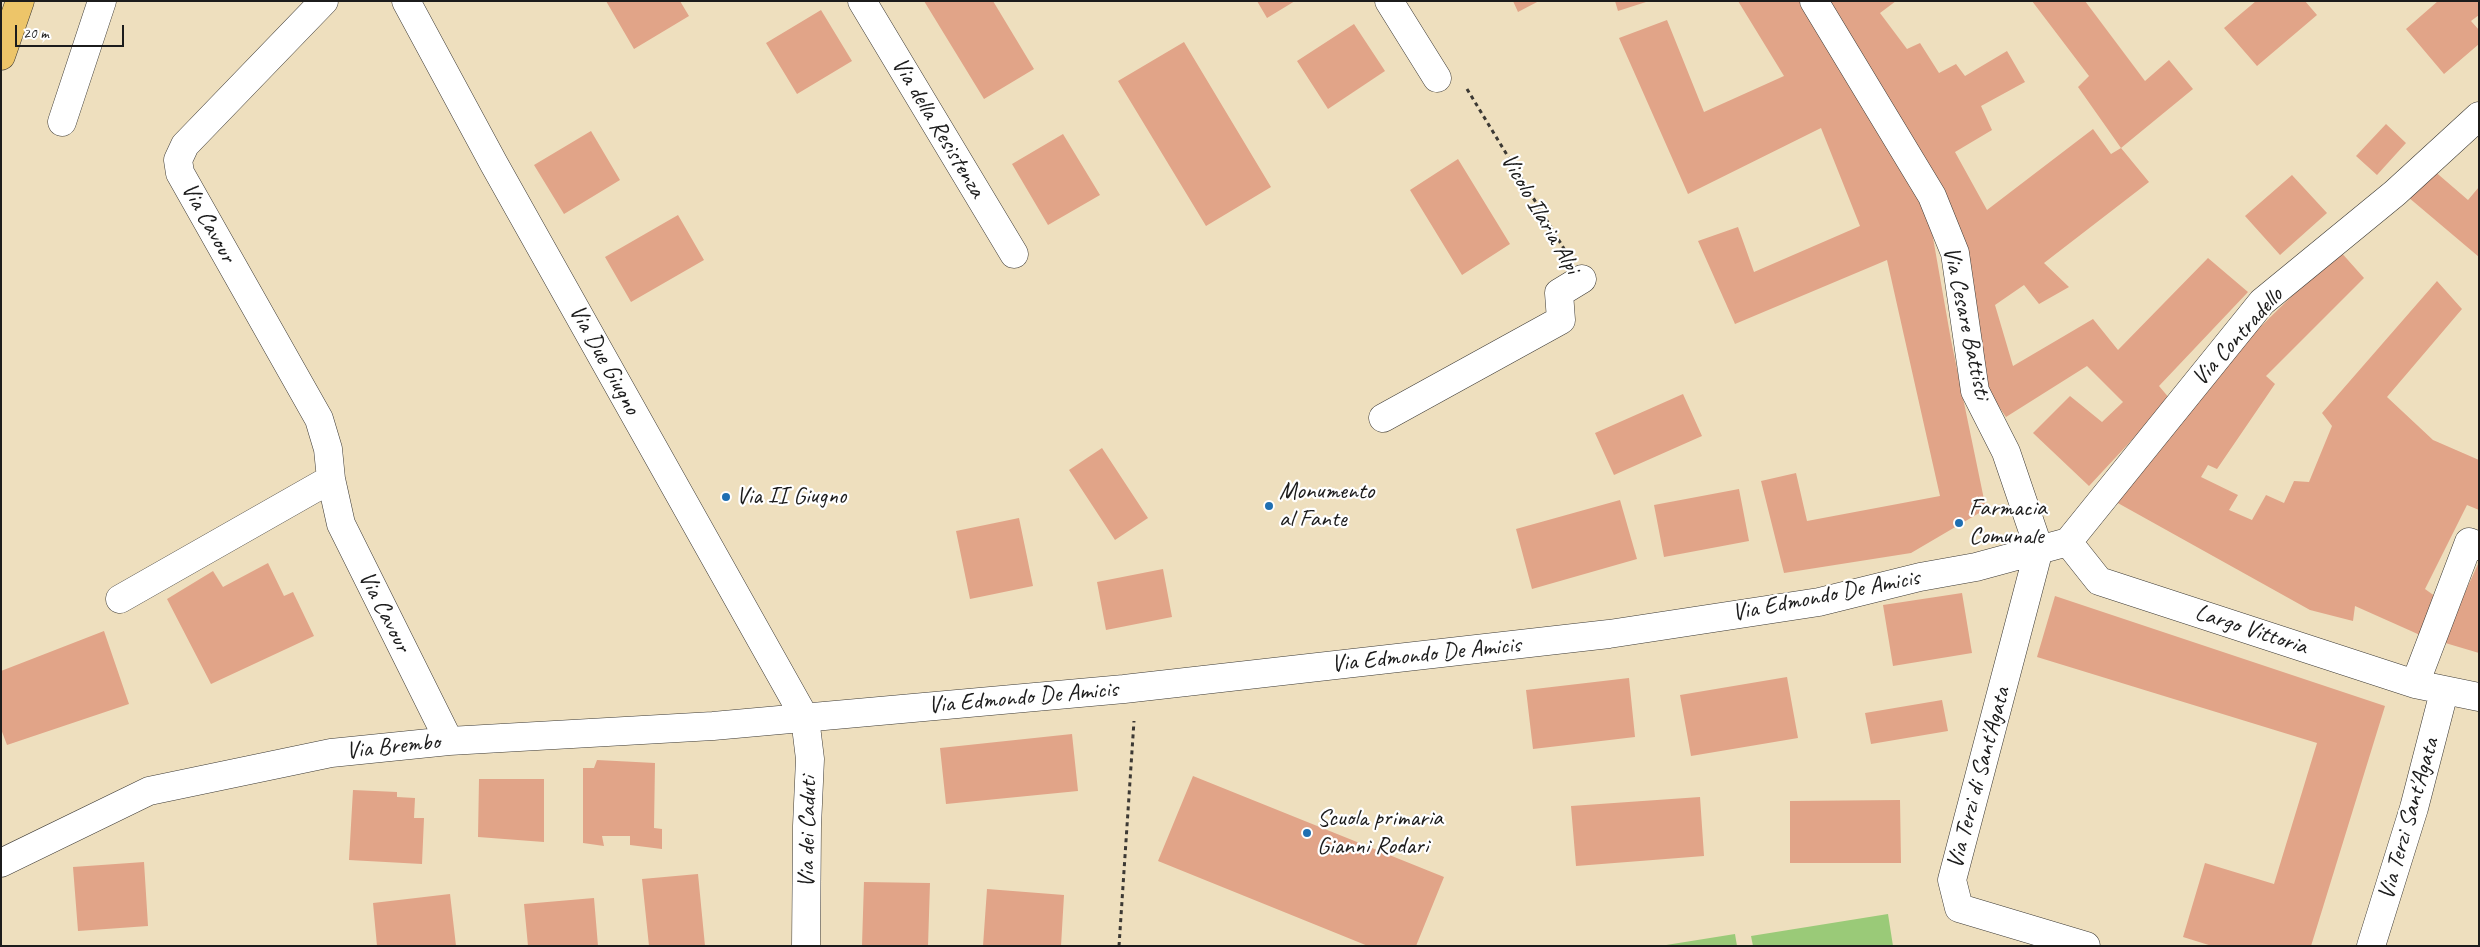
<!DOCTYPE html>
<style>
body{margin:0}
#map{position:relative;width:2480px;height:947px;overflow:hidden;background:#eedfbe;font-family:Caveat,sans-serif}
canvas{display:block}
.frame{position:absolute;inset:0;border:2px solid #1c1c1c;pointer-events:none}
.scale{position:absolute;left:15px;top:25px;width:109px;height:22px;box-sizing:border-box;border:2px solid #1c1c1c;border-top:0;padding-left:6px;font-size:15px;line-height:18px;white-space:nowrap;color:#1c1c1c;-webkit-text-stroke:4px #fff;paint-order:stroke}
</style>
<div id="map">
<canvas width="2480" height="947"></canvas>
<div class="frame"></div>
<div class="scale">20 m</div>
</div>
<script>
const ctx = document.querySelector('canvas').getContext('2d');
ctx.lineJoin = 'round';
function fillPath(path, color) {
  ctx.fillStyle = color;
  ctx.fill(path, 'evenodd');
}
function poly(rows) {
  const path = new Path2D();
  for (const r of rows) {
    path.moveTo(r[0], r[1]);
    for (let i = 2; i < r.length; i += 2) path.lineTo(r[i], r[i + 1]);
  }
  return path;
}
function stroke(path, color, width, dash) {
  ctx.strokeStyle = color;
  ctx.lineWidth = width;
  ctx.lineCap = dash ? 'butt' : 'round';
  ctx.setLineDash(dash || []);
  ctx.stroke(path);
}
function write(font, color, halo, rows, align = 'center') {
  ctx.font = font + ' Caveat,sans-serif';
  ctx.lineWidth = 4.5;
  ctx.setLineDash([]);
  ctx.textBaseline = 'middle';
  ctx.strokeStyle = halo;
  ctx.fillStyle = color;
  for (const [text, x, y, turn = 0] of rows) {
    ctx.save();
    ctx.translate(x, y);
    ctx.rotate((+turn || 0) * Math.PI / 180);
    ctx.textAlign = isNaN(turn) ? turn : align;
    if (halo) ctx.strokeText(text, 0, 0);
    ctx.fillText(text, 0, 0);
    ctx.restore();
  }
}
fillPath(poly([
 [1888,914,1893,946,1753,946,1751,936],
 [1735,934,1737,946,1660,946]
]), '#9aca78');
fillPath(poly([
 [606,1,680,1,689,16,634,49],
 [924,1,993,1,1034,69,984,99],
 [1257,1,1295,1,1267,18],
 [1513,1,1539,1,1518,12],
 [1615,1,1646,1,1646,2,1618,11],
 [1738,1,1801,1,1926,198,1951,340,1986,509,1911,553,1784,573,1761,481,1796,473,1807,521,1940,496,1887,260,1735,324,1698,241,1738,227,1754,272,1860,226,1821,128,1688,194,1619,38,1667,20,1704,112,1784,76],
 [1825,1,1896,1,1880,13,1907,49,1920,43,1939,73,1956,64,1965,76,2007,51,2025,82,1981,106,1992,130,1955,152,1987,210,2093,129,2111,154,2121,148,2149,182,2044,263,2069,287,2039,304,2024,285,1995,305,2013,366,2093,319,2118,350,2208,258,2248,292,2159,386,2170,399,2089,486,2033,433,2070,396,2102,422,2123,402,2087,366,2006,417,1993,398,1980,369,1971,279],
 [2032,1,2085,1,2145,81,2169,60,2193,89,2121,148,2078,87,2089,76],
 [2256,1,2305,1,2317,15,2257,66,2224,28],
 [2438,1,2479,1,2479,15,2471,21,2479,30,2479,44,2444,74,2406,29],
 [821,10,852,61,797,94,766,43],
 [1354,24,1385,71,1328,109,1297,61],
 [1184,42,1271,187,1206,226,1118,81],
 [2386,124,2406,143,2377,175,2356,156],
 [591,131,620,180,564,214,534,165],
 [1063,134,1100,195,1048,225,1012,164],
 [1458,159,1510,244,1462,275,1410,190],
 [2432,169,2468,200,2479,187,2479,257,2408,197],
 [2292,175,2327,213,2280,255,2245,216],
 [678,215,704,260,631,302,605,257],
 [2339,250,2364,278,2266,376,2275,384,2217,469,2208,465,2201,477,2238,495,2229,510,2252,520,2266,495,2284,503,2294,481,2309,482,2332,426,2322,413,2437,281,2462,309,2387,397,2433,440,2479,460,2479,510,2467,505,2425,589,2439,599,2420,635,2355,606,2353,621,2310,610,2116,502,2250,337],
 [1683,394,1702,436,1614,475,1595,433],
 [1102,448,1148,518,1115,540,1069,470],
 [1739,489,1749,541,1664,557,1654,505],
 [1620,500,1637,559,1532,589,1516,529],
 [1019,518,1033,586,970,599,956,531],
 [2479,562,2479,653,2442,642],
 [268,563,284,596,293,592,314,636,211,684,167,599,213,571,223,587],
 [1163,569,1172,617,1106,630,1097,582],
 [1962,593,1972,653,1893,666,1883,605],
 [2055,596,2385,706,2311,946,2212,946,2183,937,2205,863,2274,884,2317,743,2037,657],
 [104,631,129,704,7,745,1,729,1,671],
 [1787,677,1798,738,1691,756,1680,695],
 [1629,678,1635,737,1533,749,1526,690],
 [1942,700,1948,731,1871,744,1865,713],
 [1072,734,1078,791,946,804,940,748],
 [597,760,655,763,654,828,662,829,662,849,630,845,630,836,602,836,604,846,583,843,583,768,594,768],
 [1193,776,1444,877,1416,946,1368,946,1158,861],
 [479,779,544,779,544,842,478,837],
 [353,790,397,792,397,797,415,798,414,818,424,818,422,864,349,860],
 [1700,797,1704,856,1576,866,1571,806],
 [1900,800,1901,863,1790,863,1790,801],
 [144,862,148,926,78,931,73,867],
 [698,874,705,946,649,946,642,879],
 [864,882,930,883,928,946,862,945],
 [987,889,1064,895,1061,946,983,946],
 [450,894,456,946,377,946,373,903],
 [594,898,598,946,528,946,524,904]
]), '#e1a488');
const street = poly([
 [324,1,185,145,178,160,180,173,319,419,328,449,331,479,341,524,449,741],
 [406,1,494,164,805,718,810,759,807,826,806,946],
 [862,1,1014,254],
 [1389,1,1437,78],
 [1814,1,1932,196,1955,253,1975,391,2006,452,2039,549],
 [62,122,102,1],
 [1383,418,1561,320,1559,293,1582,279],
 [2068,542,2262,302,2395,193,2479,116],
 [2068,542,2099,581,2415,684,2479,697],
 [2039,549,1952,880,1959,908,2086,946],
 [120,599,331,479],
 [2415,684,2469,542,2479,546],
 [1,863,149,791,331,753,449,741,713,726,1124,689,1609,634,1819,602,1920,577,1976,567,2068,542],
 [2371,946,2414,808,2444,692]
]);
const highway = poly([
 [1,56,20,1]
]);
stroke(street, '#3c3934', 29);
stroke(highway, '#3c3934', 29);
stroke(poly([
 [1467,89,1566,252],
 [1119,946,1134,721]
]), '#3c3934', 3, [4, 4]);
stroke(street, '#fff', 28);
stroke(highway, '#edc569', 28);
for (const [x, y, r, color] of [
 [726,497,5,"#1f6fb2"],
 [1269,506,5,"#1f6fb2"],
 [1959,523,5,"#1f6fb2"],
 [1307,833,5,"#1f6fb2"]
]) {
  const dot = new Path2D();
  dot.arc(x, y, r, 0, 2 * Math.PI);
  ctx.fillStyle = color;
  ctx.fill(dot);
  stroke(dot, '#fff', 2);
}
write('24px', '#1c1c1c', '#fff', [
 ["Via della Resistenza",938,128,59],
 ["Vicolo Ilaria Alpi",1540,214,60],
 ["Via Cavour",208,223,61],
 ["Via Cesare Battisti",1966,323,78],
 ["Via Contradello",2238,337,-48],
 ["Via Due Giugno",604,360,61],
 ["Via Edmondo De Amicis",1826,596,-11],
 ["Via Cavour",384,612,63],
 ["Largo Vittoria",2251,630,18],
 ["Via Edmondo De Amicis",1426,655,-6],
 ["Via Edmondo De Amicis",1023,698,-5],
 ["Via Brembo",393,747,-6],
 ["Via Terzi di Sant'Agata",1979,778,-75],
 ["Via Terzi Sant'Agata",2409,819,-74],
 ["Via dei Caduti",808,832,-89]
]);
write('24px', '#1c1c1c', '#fff', [
 ["Monumento",1279,492],
 ["al Fante",1279,520],
 ["Via II Giugno",736,497],
 ["Farmacia",1969,509],
 ["Comunale",1969,537],
 ["Scuola primaria",1317,819],
 ["Gianni Rodari",1317,847]
], 'left');
</script>
